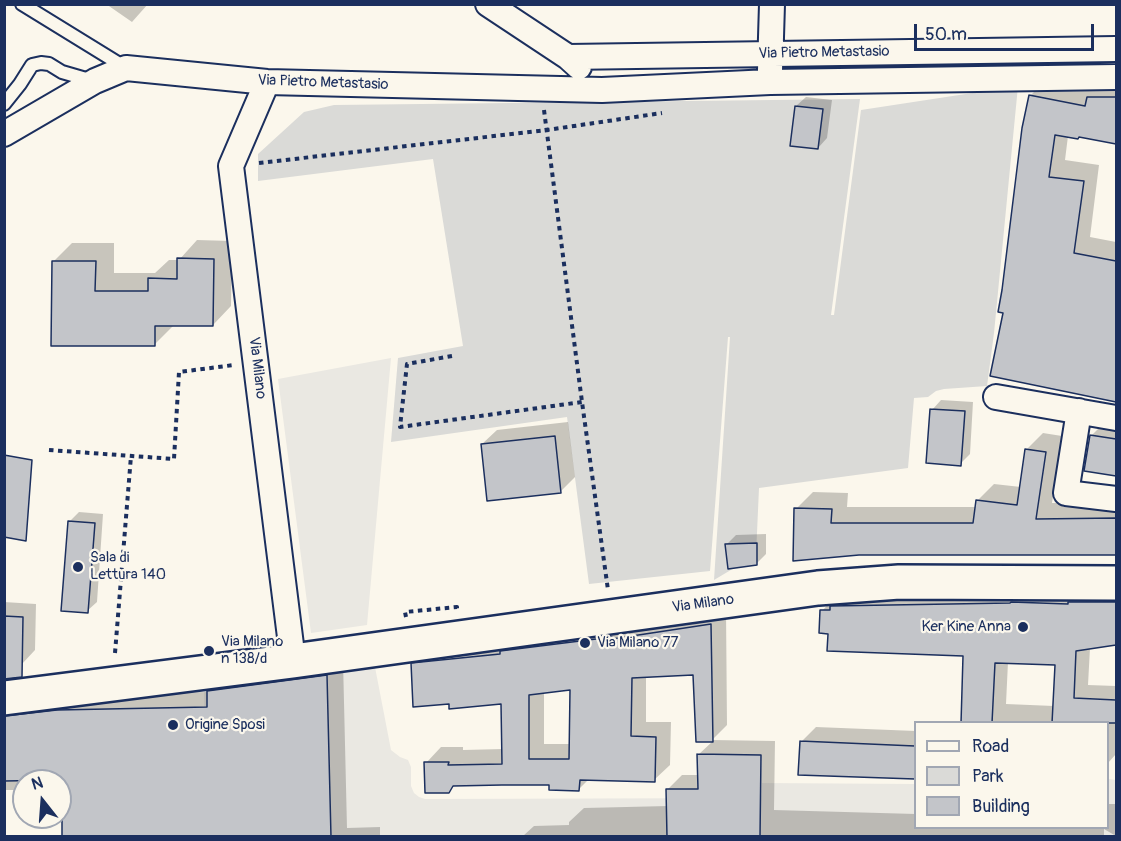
<!DOCTYPE html>
<style>
body{margin:0}
#map{position:relative;width:1121px;height:841px;overflow:hidden;background:#fbf7ec;font-family:Pangolin,sans-serif}
canvas{display:block}
.frame{position:absolute;inset:0;border:6px solid #1b2f5e;pointer-events:none}
.legend{position:absolute;left:914px;top:721px;width:195px;height:108px;box-sizing:border-box;background:#fbf7ec;border:2px solid #a1a7b3;margin:0;padding:8px 10px;list-style:none;font-size:18px;color:#1b2f5e}
.legend li{display:flex;align-items:center;gap:12px;height:30px}
.legend b{width:30px;border:2px solid #a1a7b3}
.north{position:absolute;left:12px;top:769px;width:60px;height:60px;box-sizing:border-box;background:#fbf7ec;border:2px solid #a1a7b3;border-radius:50%;rotate:343deg;font-size:16px;font-weight:700;line-height:24px;text-align:center;color:#1b2f5e}
.north::after{content:'';display:block;margin:auto;width:21px;height:27px;background:#1b2f5e;clip-path:polygon(50% 0,100% 100%,50% 72%,0 100%)}
.scale{position:absolute;left:914px;top:24px;width:180px;height:27px;box-sizing:border-box;border:3px solid #1b2f5e;border-top:0;padding-left:8px;font-size:18px;line-height:21px;white-space:nowrap;color:#1b2f5e;-webkit-text-stroke:4px #fbf7ec;paint-order:stroke}
</style>
<div id="map">
<canvas width="1121" height="841"></canvas>
<div class="frame"></div>
<ul class="legend">
<li><b style="height:8px;background:#fbf7ec"></b>Road</li>
<li><b style="height:16px;background:#dadad7"></b>Park</li>
<li><b style="height:16px;background:#c3c5c9"></b>Building</li>
</ul>
<div class="north">N</div>
<div class="scale">50 m</div>
</div>
<script>
const ctx = document.querySelector('canvas').getContext('2d');
ctx.lineJoin = 'round';
function fillPath(path, color) {
  ctx.fillStyle = color;
  ctx.fill(path, 'evenodd');
}
function poly(rows) {
  const path = new Path2D();
  for (const r of rows) {
    path.moveTo(r[0], r[1]);
    for (let i = 2; i < r.length; i += 2) path.lineTo(r[i], r[i + 1]);
  }
  return path;
}
function stroke(path, color, width, dash) {
  ctx.strokeStyle = color;
  ctx.lineWidth = width;
  ctx.lineCap = dash ? 'butt' : 'round';
  ctx.setLineDash(dash || []);
  ctx.stroke(path);
}
function write(font, color, halo, rows, align = 'center') {
  ctx.font = font + ' Pangolin,sans-serif';
  ctx.lineWidth = 4.5;
  ctx.setLineDash([]);
  ctx.textBaseline = 'middle';
  ctx.strokeStyle = halo;
  ctx.fillStyle = color;
  for (const [text, x, y, turn = 0] of rows) {
    ctx.save();
    ctx.translate(x, y);
    ctx.rotate((+turn || 0) * Math.PI / 180);
    ctx.textAlign = isNaN(turn) ? turn : align;
    if (halo) ctx.strokeText(text, 0, 0);
    ctx.fillText(text, 0, 0);
    ctx.restore();
  }
}
fillPath(poly([
 [391,358,367,625,311,633,278,379],
 [374,662,391,750,400,757,408,760,411,767,411,786,414,793,419,797,425,799,761,798,762,783,915,784,916,828,1108,828,1108,751,1109,751,1109,779,1116,780,1116,836,206,836,204,685]
]), '#eae8e2');
fillPath(poly([
 [1018,86,994,333,987,386,944,389,936,391,928,397,914,398,908,468,759,488,756,555,714,580,730,337,728,337,710,571,589,584,567,417,391,442,398,358,463,346,433,159,258,181,258,154,304,112,334,105,860,99,831,315,834,315,861,110]
]), '#dadad7');
fillPath(poly([
 [106,4,148,4,132,22],
 [1047,79,1097,89,1105,81,1116,81,1116,143,1080,135,1068,136,1065,160,1099,165,1090,237,1116,242,1116,400,992,375,1005,312,1030,96],
 [806,97,832,100,827,138,818,148,796,106],
 [197,240,232,241,231,306,213,325,173,324,173,326,154,345,53,262,72,243,114,243,114,273,155,273,169,260,179,260],
 [941,400,973,402,970,454,960,464,932,410],
 [1108,419,1116,420,1116,474,1086,470,1091,436],
 [568,422,575,477,560,492,482,444,497,430],
 [1043,433,1062,436,1052,503,1116,502,1116,553,859,553,796,509,813,492,848,493,847,507,977,507,977,501,994,484,1021,487,1026,450],
 [79,512,103,514,97,602,87,611,69,522],
 [766,534,766,554,756,564,727,544,736,535],
 [1116,588,1116,649,1115,649,1115,644,1090,648,1088,685,1116,686,1116,754,1108,763,1108,722,962,722,965,654,830,632,822,611,836,596],
 [1008,662,1056,664,1054,706,1006,704],
 [4,602,36,604,35,650,22,664,4,666],
 [726,610,727,725,712,740,775,741,774,810,916,814,916,828,1108,828,1108,804,1116,804,1116,836,1104,829,1104,836,523,836,534,826,569,825,569,822,584,808,668,806,667,790,682,775,699,775,698,755,713,741,698,741,695,673,646,675,646,722,671,722,670,765,654,780,589,779,579,789,551,789,551,784,455,785,449,791,426,792,426,763,441,747,463,747,463,750,503,749,502,703,451,708,451,702,415,705,413,664,428,649,514,639,517,636,627,622,627,625],
 [572,688,571,744,544,744,544,692],
 [343,660,347,828,380,827,380,836,63,836,64,778,32,779,31,781,24,781,24,788,22,790,4,790,4,700,74,694,208,692,225,675],
 [816,727,916,731,916,778,800,773,801,742]
]), '#0003');
const building = poly([
 [1029,95,1085,106,1087,97,1116,97,1116,144,1079,137,1078,139,1055,135,1049,177,1084,181,1074,253,1116,261,1116,402,990,376,1003,313,998,312,1002,290,1022,128,1029,95],
 [795,106,823,109,818,149,790,146,795,106],
 [177,258,214,259,213,326,155,326,155,346,51,346,52,261,96,261,95,291,148,291,148,278,177,279,177,258],
 [930,409,965,411,961,466,926,463,930,409],
 [1090,435,1116,439,1116,476,1084,471,1090,435],
 [555,436,561,493,487,501,481,444,555,436],
 [1025,449,1046,452,1036,519,1116,518,1116,555,859,555,793,561,794,508,832,509,831,523,973,523,976,500,1017,505,1025,449],
 [4,455,32,460,26,541,4,537,4,455],
 [68,521,95,523,88,613,61,611,68,521],
 [757,543,757,565,728,569,725,544,757,543],
 [1011,602,1068,604,1068,602,1116,602,1116,645,1076,651,1074,698,1116,700,1116,723,1052,723,1055,665,995,663,992,723,961,723,963,656,827,651,828,634,819,633,820,610,830,610,830,606,1010,603,1011,602],
 [4,616,23,617,22,677,4,679,4,616],
 [711,624,713,742,696,742,693,675,632,678,631,736,656,737,655,782,580,780,579,791,549,790,549,785,502,785,453,786,449,793,425,793,424,762,449,762,448,765,502,764,501,704,449,709,449,704,413,707,411,663,500,654,500,651,612,637,612,639,711,624],
 [570,690,569,759,529,759,529,695,570,690],
 [327,675,331,837,62,837,62,780,4,781,4,716,57,710,207,707,207,691,327,675],
 [800,741,915,746,915,779,798,775,800,741],
 [697,754,761,755,760,837,667,837,666,789,698,789,697,754]
]);
fillPath(building, '#c3c5c9');
stroke(building, '#1b2f5e', 1.5);
const lane = poly([
 [22,4,126,68],
 [4,104,20,84,32,65,41,63,49,64,62,72,93,81]
]);
const street = poly([
 [488,4,568,57,579,67],
 [568,57,1116,49],
 [770,70,772,4],
 [267,82,231,166,293,661],
 [4,134,95,81,126,68,267,82,602,90,770,82,1116,77],
 [996,397,1116,418],
 [1079,411,1066,493,1116,499]
]);
const secondary = poly([
 [4,698,293,661,818,588,899,582,1116,583]
]);
stroke(lane, '#1b2f5e', 16);
stroke(street, '#1b2f5e', 28);
stroke(secondary, '#1b2f5e', 38);
stroke(poly([
 [544,110,582,402,608,590],
 [259,163,547,130,662,113],
 [452,356,407,364,400,427,582,402],
 [49,450,174,459,179,372,234,365],
 [406,617,405,612,457,607,457,612],
 [115,653,131,456]
]), '#1b2f5e', 4, [4.5, 4.5]);
stroke(lane, '#fbf7ec', 12);
stroke(street, '#fbf7ec', 24);
stroke(secondary, '#fbf7ec', 33);
for (const [x, y, r, color] of [
 [78,567,6,"#1b2f5e"],
 [1023,627,6,"#1b2f5e"],
 [585,643,6,"#1b2f5e"],
 [209,651,6,"#1b2f5e"],
 [173,725,6,"#1b2f5e"]
]) {
  const dot = new Path2D();
  dot.arc(x, y, r, 0, 2 * Math.PI);
  ctx.fillStyle = color;
  ctx.fill(dot);
  stroke(dot, '#fbf7ec', 2);
}
write('15px', '#1b2f5e', '#fbf7ec', [
 ["Via Pietro Metastasio",824,53,-1],
 ["Via Pietro Metastasio",323,83,2],
 ["Via Milano",257,368,83],
 ["Via Milano",703,604,-8]
]);
write('15px', '#1b2f5e', '#fbf7ec', [
 ["Sala di",90,558],
 ["Lettura 140",90,575],
 ["Ker Kine Anna",1011,627,"right"],
 ["Via Milano",221,642],
 ["n 138/d",221,659],
 ["Via Milano 77",597,643],
 ["Origine Sposi",185,725]
], 'left');
</script>
